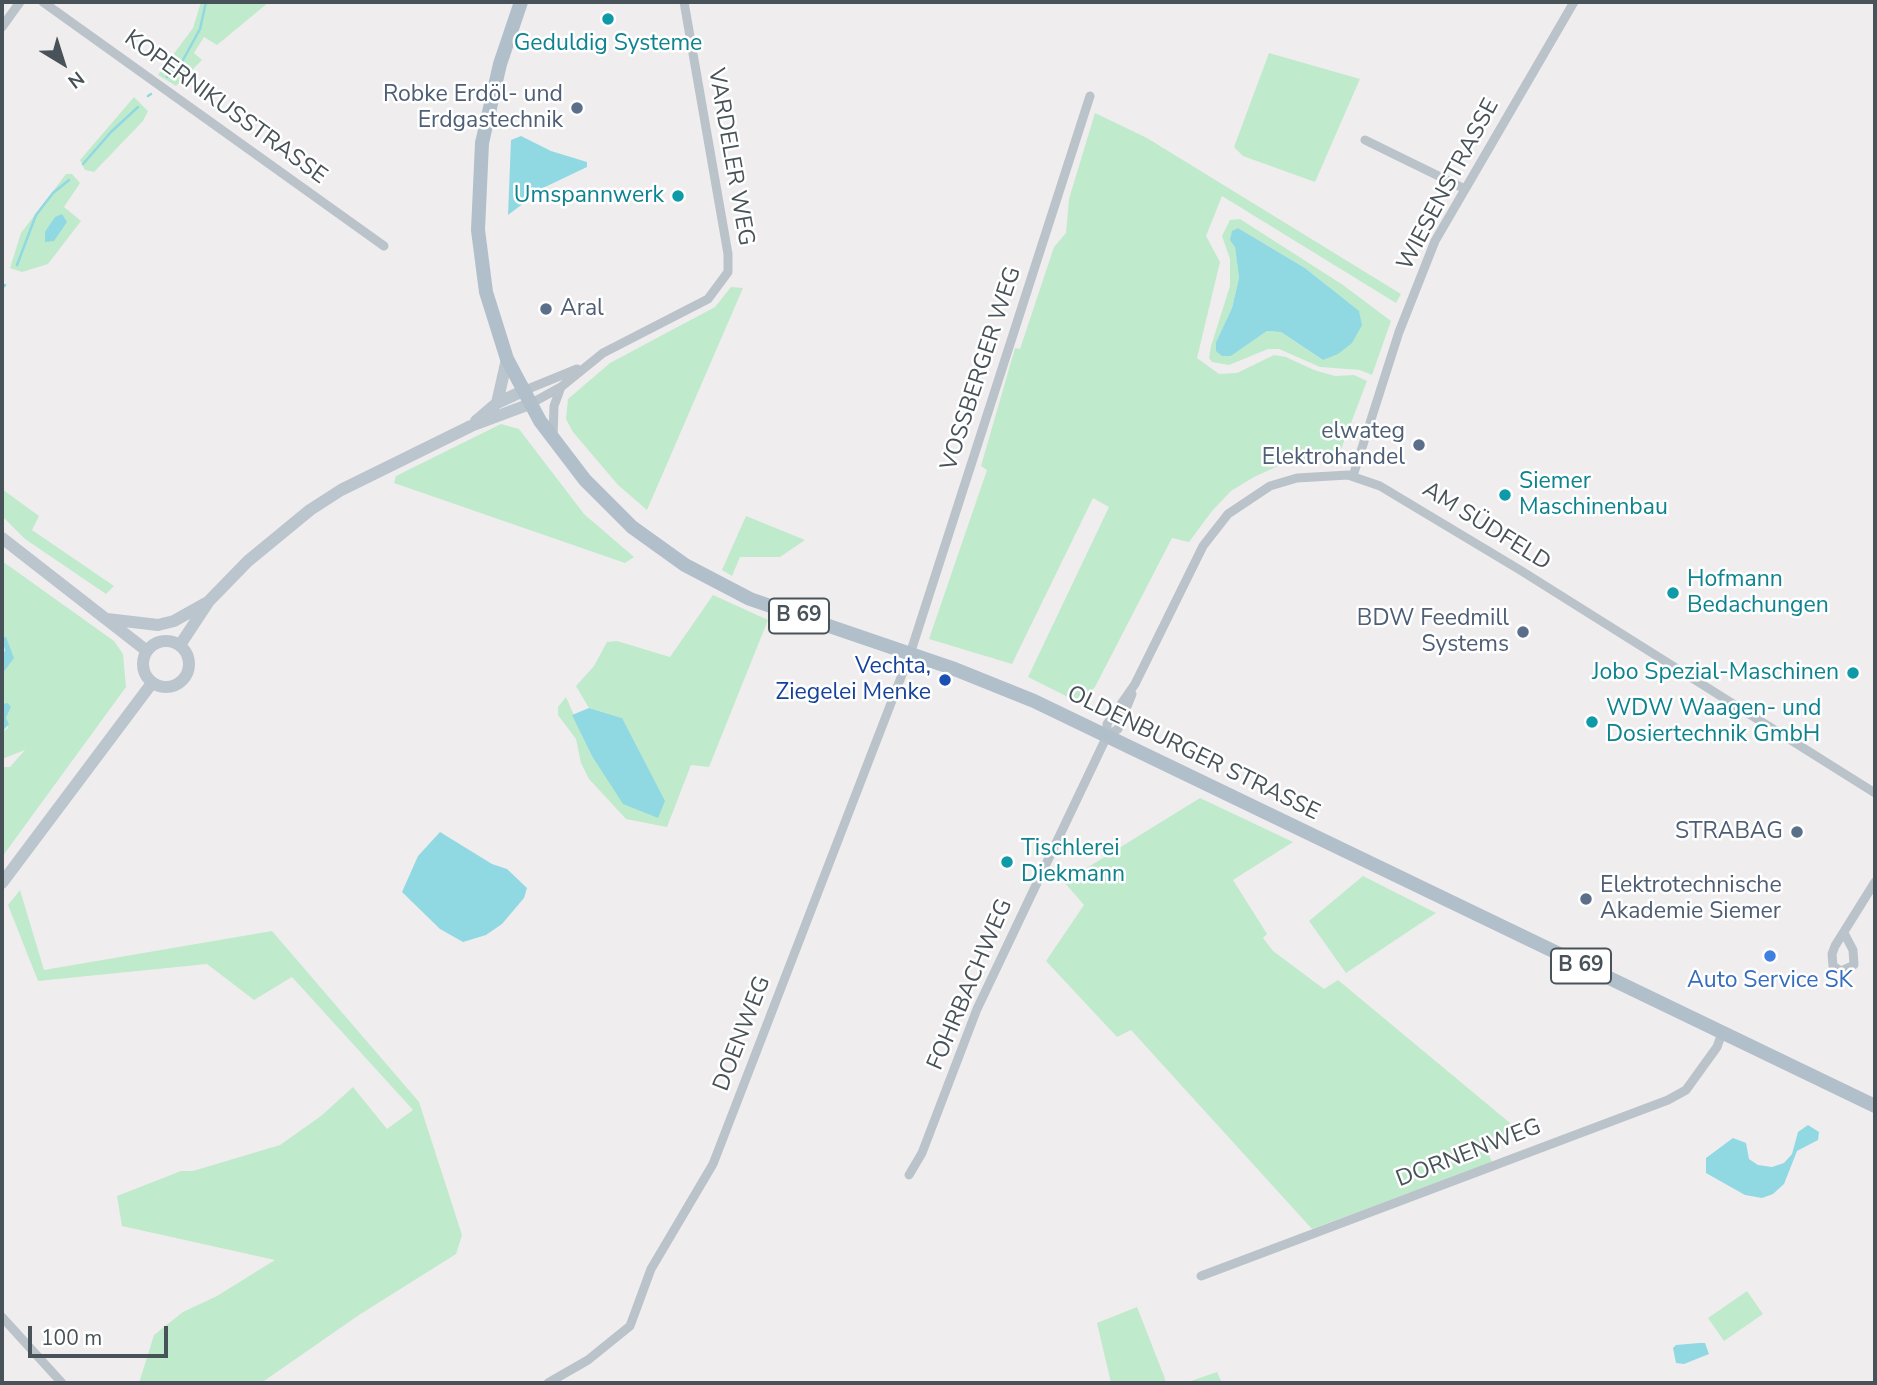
<!DOCTYPE html>
<meta charset="utf-8">
<style>
body{margin:0}
#map{position:relative;width:1877px;height:1385px;overflow:hidden;background:#f0edee;font-family:"Nunito Sans",sans-serif}
canvas{display:block}
.frame{position:absolute;inset:0;border:4px solid #485259;pointer-events:none}
.north{position:absolute;left:28px;top:28px;width:70px;height:70px;-webkit-text-stroke:5px #fff;paint-order:stroke;rotate:142deg;font-size:19px;font-weight:700;line-height:28px;text-align:center;color:#485259}
.north::after{content:'';display:block;margin:auto;width:24px;height:32px;background:#485259;clip-path:polygon(50% 0,100% 100%,50% 72%,0 100%)}
.scale{position:absolute;left:28px;top:1326px;width:140px;height:32px;box-sizing:border-box;border:4px solid #485259;border-top:0;padding-left:9px;font-size:21px;line-height:24px;white-space:nowrap;color:#485259;-webkit-text-stroke:5px #fff;paint-order:stroke}
</style>
<div id="map">
<canvas width="1877" height="1385"></canvas>
<div class="frame"></div>
<div class="north">N</div>
<div class="scale">100 m</div>
</div>
<script>
const ctx = document.querySelector('canvas').getContext('2d');
ctx.lineJoin = 'round';
function fillPath(path, color) {
  ctx.fillStyle = color;
  ctx.fill(path, 'evenodd');
}
function poly(rows) {
  const path = new Path2D();
  for (const r of rows) {
    if (r.length === 3) {
      path.moveTo(r[0] + r[2], r[1]);
      path.arc(r[0], r[1], r[2], 0, 2 * Math.PI);
      continue;
    }
    path.moveTo(r[0], r[1]);
    for (let i = 2; i < r.length; i += 2) path.lineTo(r[i], r[i + 1]);
  }
  return path;
}
function stroke(path, color, width, dash) {
  ctx.strokeStyle = color;
  ctx.lineWidth = width;
  ctx.lineCap = dash ? 'butt' : 'round';
  ctx.setLineDash(dash || []);
  ctx.stroke(path);
}
function write(font, color, halo, rows, align = 'center') {
  ctx.font = font + ' "Nunito Sans",sans-serif';
  ctx.lineWidth = 5;
  ctx.setLineDash([]);
  ctx.textBaseline = 'middle';
  ctx.strokeStyle = halo;
  ctx.fillStyle = color;
  for (const [text, x, y, turn = 0] of rows) {
    ctx.save();
    ctx.translate(x, y);
    ctx.rotate((+turn || 0) * Math.PI / 180);
    ctx.textAlign = isNaN(turn) ? turn : align;
    if (halo) ctx.strokeText(text, 0, 0);
    ctx.fillText(text, 0, 0);
    ctx.restore();
  }
}
fillPath(poly([
 [201,2,269,2,217,45,204,37,194,53,202,60,176,86,158,75,193,28],
 [1269,53,1360,79,1315,182,1243,156,1234,147],
 [134,97,148,111,143,121,94,172,85,170,80,160],
 [1095,113,1147,138,1401,294,1396,303,1222,196,1206,236,1220,262,1197,358,1219,374,1237,373,1274,355,1286,357,1314,370,1335,376,1354,375,1367,381,1340,452,1330,458,1278,466,1254,477,1231,491,1212,511,1189,542,1172,538,1095,687,1080,703,1028,677,1109,507,1093,498,1012,664,929,639,987,470,981,466,1015,348,1020,349,1054,247,1066,233,1069,199],
 [66,174,72,174,80,183,64,207,81,221,48,264,22,272,10,268,21,233],
 [1240,219,1343,285,1391,321,1372,375,1360,370,1320,367,1279,349,1268,349,1229,365,1212,362,1209,358,1211,346,1230,286,1230,259,1222,236,1230,220],
 [1238,228,1305,268,1330,288,1323,360,1281,332,1267,331,1231,356,1216,342,1232,308,1239,278,1235,247],
 [731,287,743,288,647,510,618,485,573,432,566,419,568,399,610,363,715,307],
 [501,424,519,429,584,514,634,557,625,563,394,483,396,476],
 [2,489,39,516,32,530,114,586,106,594,25,539,2,516],
 [746,516,805,540,780,557,740,557,732,576,722,570],
 [2,561,114,641,123,654,126,687,2,857,2,767,10,767,25,750,2,759,2,732,8,728,6,718,11,707,2,705,2,674,13,655,2,638],
 [713,595,768,620,709,767,691,765,667,827,626,819,589,779,581,763,576,739,558,715,558,707,566,697,592,756,622,718,589,708,576,686,594,666,607,642,617,641,670,657],
 [1200,798,1293,842,1233,880,1267,934,1263,938,1273,951,1324,989,1338,980,1516,1128,1487,1150,1492,1162,1312,1229,1131,1030,1117,1037,1046,961,1084,905,1064,882],
 [1363,876,1436,913,1346,973,1309,921],
 [20,890,44,970,272,931,419,1102,462,1235,456,1254,359,1315,261,1383,139,1383,154,1335,183,1312,217,1296,275,1260,122,1226,117,1196,181,1171,193,1171,280,1145,321,1116,353,1087,387,1129,413,1110,292,977,254,1000,207,964,38,981,8,905],
 [1747,1291,1763,1314,1724,1341,1708,1318],
 [1137,1307,1164,1376,1166,1383,1111,1383,1097,1323],
 [1217,1372,1222,1383,1185,1383]
]), '#c0eacc');
fillPath(poly([
 [521,136,551,151,587,162,587,167,545,187,508,215,511,140],
 [62,214,67,222,54,241,45,242,45,232,55,217],
 [1238,228,1305,268,1359,311,1362,325,1352,343,1338,354,1323,360,1281,332,1267,331,1231,356,1222,356,1216,351,1216,342,1232,308,1239,278,1235,247,1230,240,1232,231],
 [6,637,14,658,2,674,2,654,5,651,2,638],
 [8,703,11,707,6,718,9,724,2,732,2,704],
 [589,708,622,718,665,801,658,818,623,804,592,756,572,715],
 [440,832,492,864,507,869,527,888,524,898,502,924,486,935,463,942,440,929,402,892,418,856],
 [1808,1125,1819,1132,1818,1140,1797,1151,1784,1184,1773,1194,1762,1198,1745,1195,1706,1173,1706,1158,1733,1138,1746,1143,1749,1159,1758,1165,1772,1167,1784,1163,1792,1154,1798,1132],
 [1699,1343,1705,1343,1709,1354,1684,1364,1676,1363,1673,1348,1676,1345]
]), '#91d9e2');
stroke(poly([
 [167,77,183,60,200,29,206,2],
 [148,96,151,94],
 [83,164,111,132,138,107],
 [17,265,36,215,53,193,69,180],
 [2,288,5,285]
]), '#91d9e2', 2.5);
stroke(poly([
 [43,2,384,246],
 [2,27,20,2],
 [1365,140,1465,189],
 [523,391,577,369],
 [530,404,561,387,603,353,708,299,728,272,728,254,684,2],
 [553,437,554,406,561,387],
 [1353,476,1399,332,1435,241,1574,2],
 [1107,736,1118,729,1132,694],
 [1844,933,1853,950,1854,965,1841,971,1833,966,1832,954,1835,946,1875,882],
 [909,1175,922,1153,977,1009,1107,736,1107,724,1135,684,1203,546,1228,514,1270,486,1297,478,1348,475,1380,486,1520,570,1875,793],
 [1201,1276,1668,1100,1686,1090,1717,1047,1722,1033],
 [2,1317,62,1383],
 [548,1383,588,1360,630,1326,651,1269,713,1164,910,654,1090,96]
]), '#bac3c9', 9);
stroke(poly([
 [497,403,507,359],
 [476,421,497,403,523,391],
 [2,538,147,651],
 [107,619,158,625,174,621,206,603],
 [166,664,23],
 [180,645,209,601,248,561,310,510,341,490,471,426,530,404],
 [2,883,152,683]
]), '#bbc5cd', 12);
stroke(poly([
 [521,2,500,64,482,143,478,230,486,292,507,359,540,421,585,480,632,527,685,565,750,599,952,668,1034,701,1875,1106]
]), '#b0bfca', 14);
for (const [x, y, r, color] of [
 [608,19,7,"#0f9aa8"],
 [577,108,7,"#5c6f8a"],
 [678,196,7,"#0f9aa8"],
 [546,309,7,"#5c6f8a"],
 [1419,445,7,"#5c6f8a"],
 [1505,495,7,"#0f9aa8"],
 [1673,593,7,"#0f9aa8"],
 [1523,632,7,"#5c6f8a"],
 [1853,673,7,"#0f9aa8"],
 [945,680,7,"#1a4fb4"],
 [1592,722,7,"#0f9aa8"],
 [1797,832,7,"#5c6f8a"],
 [1007,862,7,"#0f9aa8"],
 [1586,899,7,"#5c6f8a"],
 [1770,956,7,"#3f7fe0"]
]) {
  const dot = new Path2D();
  dot.arc(x, y, r, 0, 2 * Math.PI);
  ctx.fillStyle = color;
  ctx.fill(dot);
  stroke(dot, '#fff', 2.5);
}
for (const [x, y, w] of [
 [799,616,60],
 [1581,966,60]
]) {
  const box = new Path2D();
  box.roundRect(x - w / 2, y - 17.5, w, 35, 5);
  ctx.fillStyle = '#fff';
  ctx.fill(box);
  stroke(box, '#485259', 2);
}
write('bold 21px', '#485259', null, [
 ["B 69",799,616],
 ["B 69",1581,966]
]);
write('23px', '#0d838f', '#fff', [
 ["Geduldig Systeme",608,44,"center"],
 ["Umspannwerk",664,196,"right"],
 ["Siemer",1519,482],
 ["Maschinenbau",1519,508],
 ["Hofmann",1687,580],
 ["Bedachungen",1687,606],
 ["Jobo Spezial-Maschinen",1839,673,"right"],
 ["WDW Waagen- und",1606,709],
 ["Dosiertechnik GmbH",1606,735],
 ["Tischlerei",1021,849],
 ["Diekmann",1021,875]
], 'left');
write('23px', '#4e5e75', '#fff', [
 ["Robke Erdöl- und",563,95],
 ["Erdgastechnik",563,121],
 ["Aral",560,309,"left"],
 ["elwateg",1405,432],
 ["Elektrohandel",1405,458],
 ["BDW Feedmill",1509,619],
 ["Systems",1509,645],
 ["STRABAG",1783,832],
 ["Elektrotechnische",1600,886,"left"],
 ["Akademie Siemer",1600,912,"left"]
], 'right');
write('23px', '#485259', '#fff', [
 ["KOPERNIKUSSTRASSE",225,108,36],
 ["VARDELER WEG",730,157,80],
 ["WIESENSTRASSE",1449,185,-62],
 ["VOSSBERGER WEG",982,369,-72],
 ["AM SÜDFELD",1486,527,32],
 ["OLDENBURGER STRASSE",1193,754,26],
 ["FOHRBACHWEG",971,985,-67],
 ["DOENWEG",743,1034,-69],
 ["DORNENWEG",1469,1154,-21]
]);
write('23px', '#164399', '#fff', [
 ["Vechta,",931,667],
 ["Ziegelei Menke",931,693]
], 'right');
write('23px', '#366cbe', '#fff', [
 ["Auto Service SK",1770,981]
]);
</script>
